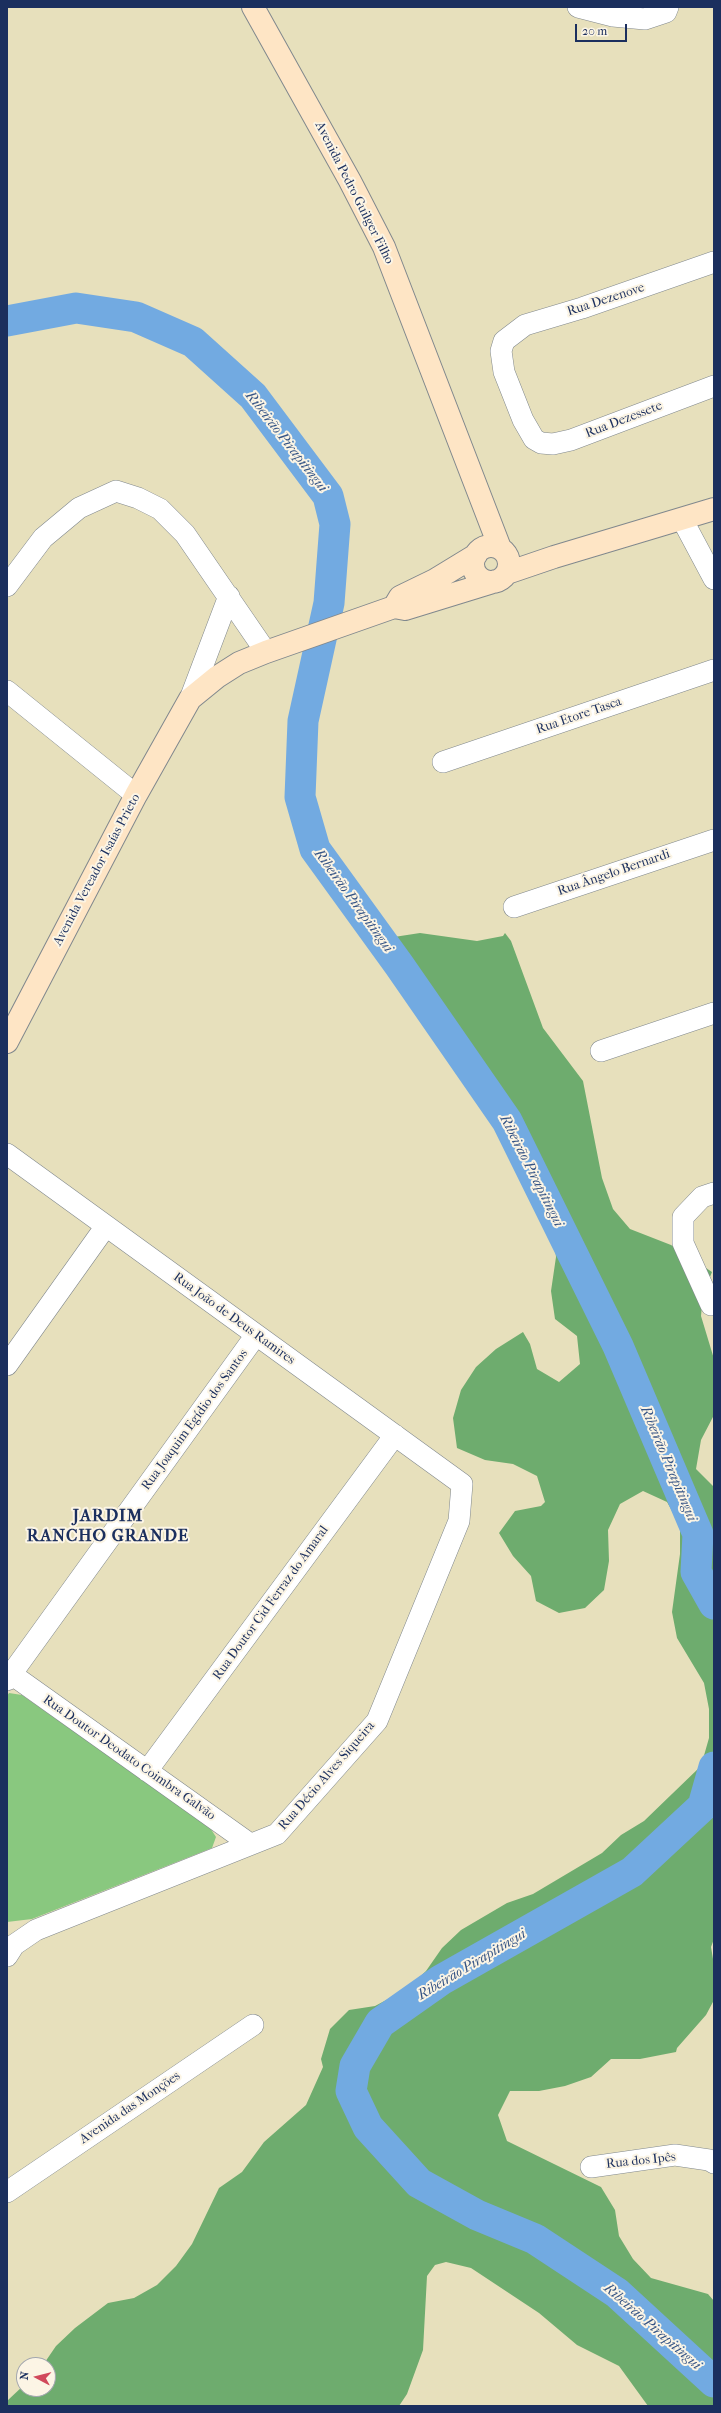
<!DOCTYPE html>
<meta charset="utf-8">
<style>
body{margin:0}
#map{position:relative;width:721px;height:2413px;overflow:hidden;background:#e7e0bc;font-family:"IM FELL French Canon",serif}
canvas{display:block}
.frame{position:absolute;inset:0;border:8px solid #1b2f5e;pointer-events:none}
.north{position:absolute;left:16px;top:2357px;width:40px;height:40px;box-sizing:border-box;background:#fcf5e5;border:1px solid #a2a6af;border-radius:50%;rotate:277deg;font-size:11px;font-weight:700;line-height:16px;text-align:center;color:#1b2f5e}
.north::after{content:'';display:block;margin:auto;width:14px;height:18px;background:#d1495b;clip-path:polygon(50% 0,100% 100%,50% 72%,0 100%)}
.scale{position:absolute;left:575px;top:24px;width:52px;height:18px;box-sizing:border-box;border:2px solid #1b2f5e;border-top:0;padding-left:5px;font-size:12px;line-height:14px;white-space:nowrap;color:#1b2f5e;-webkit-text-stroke:3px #fcf5e5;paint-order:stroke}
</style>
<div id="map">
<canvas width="721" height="2413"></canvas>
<div class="frame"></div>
<div class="north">N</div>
<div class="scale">20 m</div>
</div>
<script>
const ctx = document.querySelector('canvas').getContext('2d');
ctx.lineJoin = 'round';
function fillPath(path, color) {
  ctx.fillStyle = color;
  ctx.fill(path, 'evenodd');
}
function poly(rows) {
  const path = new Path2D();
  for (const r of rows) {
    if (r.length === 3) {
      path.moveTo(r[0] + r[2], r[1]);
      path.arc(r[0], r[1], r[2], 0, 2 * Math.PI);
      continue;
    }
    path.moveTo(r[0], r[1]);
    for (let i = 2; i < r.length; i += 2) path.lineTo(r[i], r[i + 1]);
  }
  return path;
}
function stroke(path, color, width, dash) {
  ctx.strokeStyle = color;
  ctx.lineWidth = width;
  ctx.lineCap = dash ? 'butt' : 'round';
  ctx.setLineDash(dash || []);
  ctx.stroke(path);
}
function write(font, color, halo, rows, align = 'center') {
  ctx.font = font + ' "IM FELL French Canon",serif';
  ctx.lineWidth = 4;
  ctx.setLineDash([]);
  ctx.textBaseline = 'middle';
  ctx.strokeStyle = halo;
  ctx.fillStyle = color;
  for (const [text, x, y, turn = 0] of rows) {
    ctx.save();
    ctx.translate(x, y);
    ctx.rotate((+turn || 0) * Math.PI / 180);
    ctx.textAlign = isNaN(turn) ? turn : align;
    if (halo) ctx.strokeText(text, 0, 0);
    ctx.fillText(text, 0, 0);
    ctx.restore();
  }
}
fillPath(poly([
 [9,1693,22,1695,209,1826,216,1837,212,1848,32,1919,7,1922,7,1696]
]), '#89c87f');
fillPath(poly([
 [420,933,477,941,503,936,505,933,511,941,543,1028,583,1081,602,1178,613,1209,630,1229,671,1245,712,1272,703,1294,701,1316,714,1359,714,1415,701,1440,696,1469,714,1487,714,1939,711,1947,714,1965,714,2000,706,2015,677,2048,676,2052,640,2059,611,2059,591,2077,565,2086,539,2091,510,2091,498,2115,507,2141,601,2187,615,2210,619,2236,633,2259,651,2278,708,2294,714,2301,714,2406,648,2406,619,2366,577,2345,539,2313,471,2268,446,2262,435,2265,427,2276,423,2350,407,2394,399,2406,7,2406,7,2401,24,2385,24,2389,48,2389,48,2365,43,2365,56,2346,75,2328,108,2303,134,2298,157,2285,176,2266,192,2244,219,2188,242,2172,264,2142,306,2105,323,2067,321,2059,330,2029,349,2010,375,2006,407,1989,426,1971,442,1948,461,1930,507,1903,533,1894,602,1853,621,1835,644,1821,701,1766,709,1738,709,1709,704,1683,677,1638,672,1612,680,1554,680,1525,667,1502,643,1491,620,1504,608,1530,609,1561,604,1590,585,1608,559,1613,536,1601,531,1576,513,1556,499,1533,515,1511,541,1506,545,1502,537,1476,513,1464,485,1460,457,1448,453,1418,461,1390,476,1367,496,1349,523,1332,530,1344,537,1369,559,1382,580,1364,577,1336,555,1319,551,1291,556,1257,553,1228,546,1203,518,1157,511,1132,474,1092,460,1069,450,1043,415,997,389,955,394,937]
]), '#6eac6e');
stroke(poly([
 [7,321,76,308,136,317,193,342,253,396,328,496,335,524,329,603,303,721,300,797,315,849,399,965,507,1121,618,1346,698,1534,696,1572,714,1604],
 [714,1767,703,1806,632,1872,441,1980,380,2023,355,2066,351,2091,368,2127,419,2183,477,2215,535,2239,617,2293,714,2382]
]), '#72aae1', 31);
const street = poly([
 [578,7,613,16,645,19,666,12,668,7],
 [714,262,582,308,525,325,504,341,501,351,504,372,523,420,534,439,541,443,553,444,571,440,714,386],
 [682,519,714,579],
 [7,586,43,538,79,508,116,491,138,498,160,509,185,534,266,652],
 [7,691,136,795],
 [190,699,229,596],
 [443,762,714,670],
 [514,907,714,840],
 [601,1051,714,1013],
 [7,1154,462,1484,459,1521,377,1721,277,1834,36,1930,14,1945,7,1956],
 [711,1305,683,1243,683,1217,702,1197,714,1193],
 [7,1365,106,1226],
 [7,1671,250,1844],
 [7,1680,256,1335],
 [147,1771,395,1435],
 [591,2167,675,2155,709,2160,714,2163],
 [7,2192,253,2025]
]);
const secondary = poly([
 [253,7,350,181,384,247,500,548],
 [491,564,18],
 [507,573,554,557,714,509],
 [394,607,400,597,435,580,476,555],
 [7,1042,136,795,190,699,217,677,239,663,266,652,394,607,405,609,496,581]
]);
stroke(street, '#81888d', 22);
stroke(secondary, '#81888d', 24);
stroke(street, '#fff', 21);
stroke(secondary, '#fee5c5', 22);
write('13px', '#1b2f5e', '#fcf5e5', [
 ["Avenida Pedro Guilger Filho",354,193,63],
 ["Rua Dezenove",606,300,-18],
 ["Rua Dezessete",624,420,-21],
 ["Rua Etore Tasca",579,716,-19],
 ["Avenida Vereador Isaías Prieto",97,870,-62],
 ["Rua Ângelo Bernardi",614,873,-19],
 ["Rua João de Deus Ramires",234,1319,36],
 ["Rua Joaquim Egídio dos Santos",195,1420,-54],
 ["Rua Doutor Cid Ferraz do Amaral",271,1603,-54],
 ["Rua Doutor Deodato Coimbra Galvão",129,1758,35],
 ["Rua Décio Alves Siqueira",327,1776,-49],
 ["Avenida das Monções",130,2108,-34],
 ["Rua dos Ipês",641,2161,-6]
]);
write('italic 14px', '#355485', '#fcf5e5', [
 ["Ribeirão Pirapitingui",286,442,52],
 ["Ribeirão Pirapitingui",353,901,54],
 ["Ribeirão Pirapitingui",531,1171,63],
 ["Ribeirão Pirapitingui",668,1464,67],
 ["Ribeirão Pirapitingui",472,1965,-31],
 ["Ribeirão Pirapitingui",652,2327,41]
]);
ctx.letterSpacing = '1px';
write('bold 17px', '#1b2f5e', '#fcf5e5', [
 ["JARDIM",108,1517],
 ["RANCHO GRANDE",108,1537]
]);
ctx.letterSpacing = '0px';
</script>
